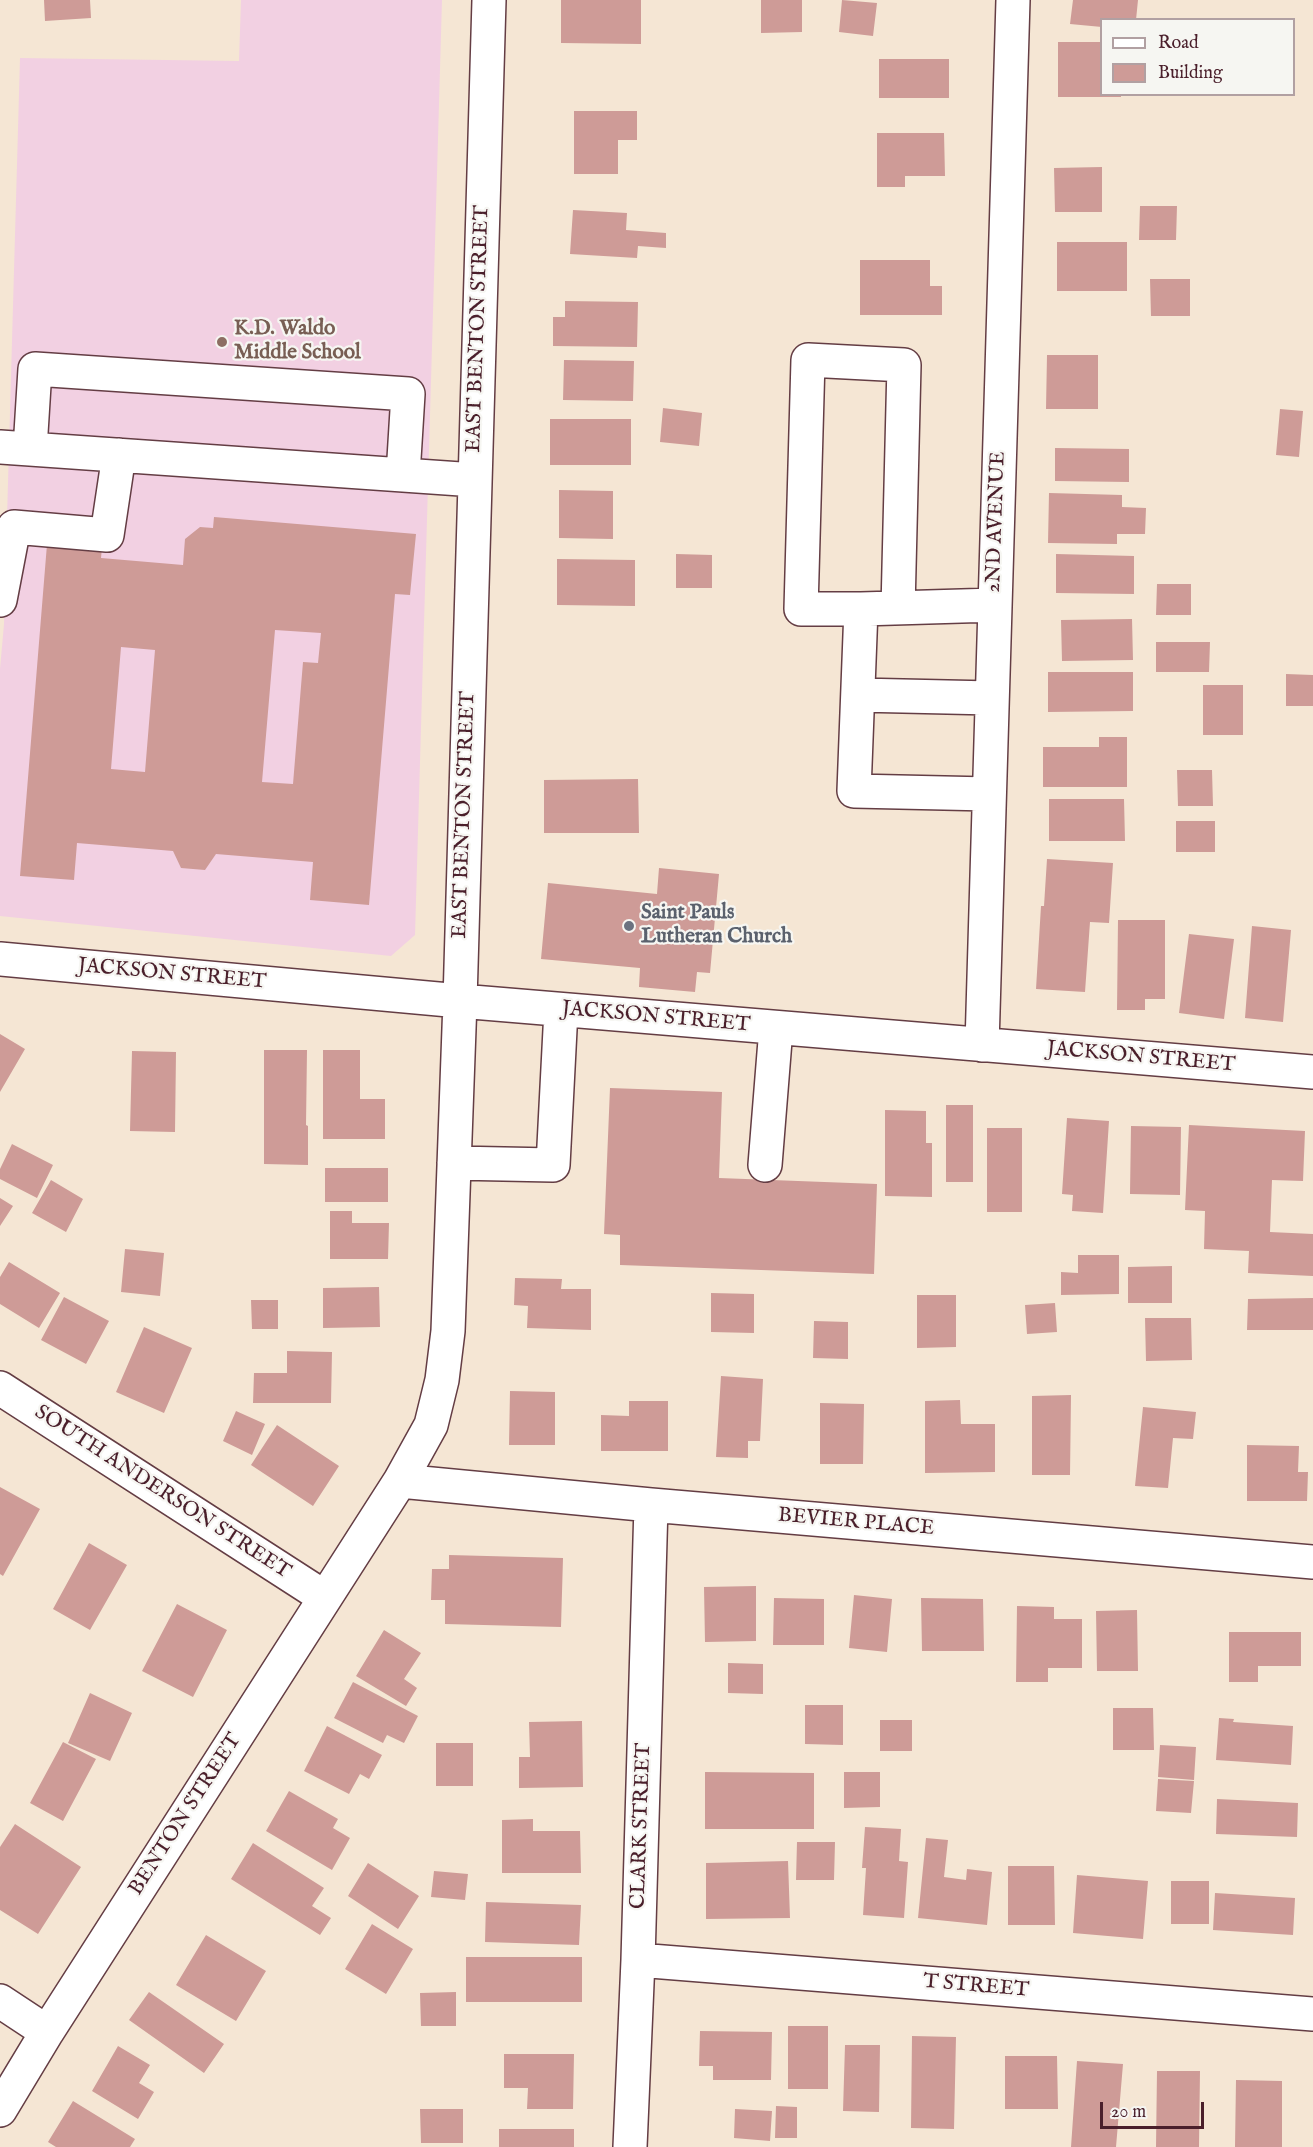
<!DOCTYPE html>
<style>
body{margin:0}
#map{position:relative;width:1313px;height:2147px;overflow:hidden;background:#f5e6d4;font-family:"IM FELL English",serif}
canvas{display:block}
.legend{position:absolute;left:1100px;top:18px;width:195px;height:78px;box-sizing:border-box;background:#f6f6f2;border:2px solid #b1a0a2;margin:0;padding:8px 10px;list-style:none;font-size:18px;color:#4a1f2b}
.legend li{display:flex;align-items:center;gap:12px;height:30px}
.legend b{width:30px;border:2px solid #b1a0a2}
.scale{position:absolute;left:1100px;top:2102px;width:104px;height:27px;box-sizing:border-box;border:3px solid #4a1f2b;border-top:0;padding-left:8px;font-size:18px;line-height:21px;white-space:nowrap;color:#4a1f2b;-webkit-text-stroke:4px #f6f6f2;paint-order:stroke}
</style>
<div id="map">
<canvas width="1313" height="2147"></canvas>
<ul class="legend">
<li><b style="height:8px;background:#fff"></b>Road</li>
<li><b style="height:16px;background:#ce9b97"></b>Building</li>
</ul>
<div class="scale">20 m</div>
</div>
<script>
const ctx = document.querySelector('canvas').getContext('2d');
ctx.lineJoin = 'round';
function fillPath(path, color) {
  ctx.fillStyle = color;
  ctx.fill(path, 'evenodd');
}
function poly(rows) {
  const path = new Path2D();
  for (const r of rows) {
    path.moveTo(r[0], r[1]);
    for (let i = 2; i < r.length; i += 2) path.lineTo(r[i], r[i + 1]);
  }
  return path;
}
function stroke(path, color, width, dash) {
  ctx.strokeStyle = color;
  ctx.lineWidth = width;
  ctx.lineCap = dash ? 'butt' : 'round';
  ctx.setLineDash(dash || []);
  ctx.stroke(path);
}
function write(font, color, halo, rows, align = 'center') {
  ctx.font = font + ' "IM FELL English",serif';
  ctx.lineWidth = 4.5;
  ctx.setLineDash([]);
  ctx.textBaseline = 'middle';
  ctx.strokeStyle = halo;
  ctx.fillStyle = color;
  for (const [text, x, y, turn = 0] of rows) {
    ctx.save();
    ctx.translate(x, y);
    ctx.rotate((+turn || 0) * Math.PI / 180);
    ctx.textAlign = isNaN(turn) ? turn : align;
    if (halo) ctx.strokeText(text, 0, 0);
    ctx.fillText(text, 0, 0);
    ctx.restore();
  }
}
fillPath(poly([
 [241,0,442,0,415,935,391,956,0,916,0,669,4,624,20,58,239,61]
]), '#f2d0e2');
fillPath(poly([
 [44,0,90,0,91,18,45,21],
 [561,0,641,0,641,44,561,43],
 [761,0,802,0,802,32,761,33],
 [842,0,877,3,873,36,839,32],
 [1073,0,1138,0,1136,20,1102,20,1102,27,1070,24],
 [1058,42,1100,42,1102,94,1121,94,1121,97,1058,97],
 [879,59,949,59,949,98,879,98],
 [574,111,637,111,637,140,618,140,618,174,574,174],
 [877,133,944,133,945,176,905,176,905,187,877,187],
 [1102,167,1102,212,1055,212,1054,168],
 [1140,206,1177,206,1176,240,1139,240],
 [573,210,627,213,626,230,666,233,666,248,638,246,637,258,570,254],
 [1057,242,1127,242,1127,291,1057,291],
 [860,260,930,260,930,286,942,286,942,315,860,315],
 [1150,279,1190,279,1190,316,1151,316],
 [565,301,638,302,637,347,553,346,553,317,565,317],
 [1047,355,1098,355,1098,409,1046,409],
 [564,360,634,361,633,401,563,400],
 [663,408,702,413,699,446,660,442],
 [1280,409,1303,411,1299,457,1276,455],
 [550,419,631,419,631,465,550,465],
 [1055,448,1129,449,1129,482,1055,481],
 [559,490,613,491,613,539,559,538],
 [1049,493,1122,495,1122,507,1146,508,1145,534,1117,534,1117,544,1048,543],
 [214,517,416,534,410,595,395,594,369,905,310,900,313,862,216,854,205,870,181,868,173,851,77,843,74,880,20,876,48,532,103,537,101,558,183,565,185,539,200,527,213,528],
 [275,630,321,633,318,663,303,662,293,784,262,782],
 [121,647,155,650,145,772,111,769],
 [676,554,712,555,712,588,676,588],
 [1056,554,1134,556,1134,594,1056,593],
 [557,559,635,560,635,606,557,605],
 [1157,584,1191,584,1191,615,1156,615],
 [1132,619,1133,660,1062,661,1061,620],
 [1156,642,1210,642,1209,672,1156,672],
 [1048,672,1133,672,1133,711,1048,712],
 [1286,674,1313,675,1313,706,1286,706],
 [1203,685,1243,685,1243,735,1203,735],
 [1099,737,1127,737,1127,787,1043,787,1043,747,1099,747],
 [1177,770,1212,770,1213,806,1178,806],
 [638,779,639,833,544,833,544,780],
 [1049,799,1124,799,1125,841,1049,841],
 [1176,821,1215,821,1215,852,1176,852],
 [1047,859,1113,863,1109,923,1090,922,1085,992,1036,989,1041,906,1044,906],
 [659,868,719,874,710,973,697,972,695,992,639,987,640,968,541,959,548,883,657,894],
 [1118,920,1165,920,1165,999,1145,999,1145,1010,1117,1010],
 [1252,926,1291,930,1283,1022,1245,1018],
 [1189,934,1234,939,1224,1019,1179,1013],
 [0,1034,25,1049,0,1092],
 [264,1050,307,1050,306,1125,308,1126,308,1165,264,1164],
 [323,1050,360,1050,360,1099,385,1099,385,1139,323,1139],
 [132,1051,176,1052,175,1132,130,1131],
 [610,1088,722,1092,719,1178,877,1184,874,1274,620,1265,620,1235,604,1234],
 [946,1105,973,1105,973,1182,946,1182],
 [885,1110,926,1111,926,1143,932,1143,932,1197,885,1196],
 [1067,1118,1109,1121,1103,1213,1072,1211,1073,1195,1062,1194],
 [1189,1125,1305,1131,1303,1181,1272,1180,1270,1232,1313,1234,1313,1276,1248,1273,1249,1251,1204,1249,1205,1211,1185,1210],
 [1131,1126,1181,1127,1180,1195,1130,1194],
 [987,1128,1022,1128,1022,1212,987,1212],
 [12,1144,53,1165,37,1198,0,1179,0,1169],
 [325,1168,388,1168,388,1202,325,1202],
 [51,1180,83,1199,66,1232,32,1213],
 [0,1198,13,1206,0,1226],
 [330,1211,352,1211,352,1223,389,1223,388,1259,330,1259],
 [125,1249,164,1253,160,1296,121,1292],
 [1078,1255,1119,1255,1119,1294,1061,1295,1061,1272,1078,1273],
 [9,1262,60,1293,39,1328,0,1304,0,1277],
 [1172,1266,1172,1303,1128,1303,1128,1267],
 [515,1278,562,1279,561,1289,591,1289,591,1330,527,1328,528,1306,514,1305],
 [379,1287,380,1327,323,1328,323,1288],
 [711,1293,754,1294,754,1333,711,1332],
 [917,1295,956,1295,956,1347,917,1348],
 [64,1297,109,1321,86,1364,41,1340],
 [1313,1298,1313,1330,1247,1330,1248,1299],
 [251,1300,278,1300,278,1329,252,1329],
 [1055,1303,1057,1332,1027,1334,1025,1305],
 [1145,1318,1191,1318,1192,1360,1146,1361],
 [814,1321,848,1322,848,1359,813,1358],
 [144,1327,192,1348,164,1413,116,1392],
 [287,1351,332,1352,331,1403,253,1403,254,1373,287,1373],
 [721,1376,763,1379,760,1441,748,1441,748,1458,716,1457],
 [510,1391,555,1392,555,1445,509,1445],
 [1071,1395,1070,1475,1032,1475,1032,1396],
 [960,1400,961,1424,995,1424,995,1472,925,1473,925,1401],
 [629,1401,668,1401,668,1451,601,1451,601,1415,629,1416],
 [820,1403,864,1404,863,1464,820,1464],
 [1143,1407,1196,1412,1193,1439,1173,1438,1168,1488,1135,1486],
 [236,1411,265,1424,252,1455,223,1441],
 [277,1425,339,1466,313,1506,251,1465],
 [1247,1445,1299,1446,1298,1472,1308,1472,1307,1501,1247,1501],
 [0,1487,40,1509,3,1576,0,1574],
 [89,1543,127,1565,90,1630,53,1609],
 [449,1555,563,1558,561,1627,445,1624,445,1600,431,1600,432,1569,449,1569],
 [756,1586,756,1641,705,1642,704,1587],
 [854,1595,892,1599,887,1652,849,1648],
 [774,1598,824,1599,824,1645,773,1645],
 [921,1598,983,1599,984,1651,922,1651],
 [177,1604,227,1630,193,1697,142,1671],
 [1017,1606,1054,1607,1054,1619,1082,1619,1082,1668,1048,1668,1048,1682,1016,1682],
 [1137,1610,1138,1671,1097,1671,1096,1611],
 [384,1630,421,1653,404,1679,417,1688,406,1706,356,1676],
 [1229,1632,1301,1632,1301,1666,1258,1666,1258,1682,1229,1682],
 [728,1663,763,1664,763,1694,728,1693],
 [353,1682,418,1716,404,1743,387,1735,383,1743,334,1718],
 [90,1693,132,1713,110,1761,68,1743],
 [805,1705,843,1705,843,1745,805,1744],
 [1113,1708,1153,1708,1154,1750,1113,1750],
 [1219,1718,1234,1719,1233,1722,1293,1726,1291,1765,1216,1760],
 [880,1720,912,1720,912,1751,880,1751],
 [582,1721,583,1787,519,1788,519,1757,530,1757,529,1722],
 [327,1726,382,1755,369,1779,360,1774,349,1794,304,1771],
 [63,1742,96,1759,63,1821,30,1803],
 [436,1743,473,1743,473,1786,436,1786],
 [1160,1745,1196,1747,1194,1780,1158,1777],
 [705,1772,814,1773,814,1829,705,1829],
 [844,1772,880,1772,880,1807,844,1808],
 [1158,1779,1194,1781,1191,1813,1156,1811],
 [289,1791,338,1819,333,1828,350,1838,332,1870,266,1831],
 [1217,1799,1298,1803,1297,1837,1216,1834],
 [533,1819,533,1831,580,1831,581,1873,502,1873,502,1820],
 [15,1824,81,1867,38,1934,0,1910,0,1847],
 [865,1827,901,1829,899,1861,908,1862,904,1918,863,1915,866,1868,862,1868],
 [926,1838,948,1840,944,1877,966,1880,967,1869,992,1872,987,1925,918,1918],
 [797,1842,835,1842,834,1880,796,1880],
 [253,1843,324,1888,312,1906,331,1918,320,1935,231,1879],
 [788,1861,790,1918,706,1919,706,1863],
 [368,1863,419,1896,398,1929,348,1896],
 [1008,1866,1054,1866,1055,1925,1008,1925],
 [434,1871,468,1874,465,1900,431,1897],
 [1077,1875,1148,1881,1143,1939,1073,1933],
 [1171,1881,1209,1881,1209,1924,1171,1924],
 [1215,1893,1295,1898,1293,1935,1213,1930],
 [486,1902,581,1905,579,1945,485,1942],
 [372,1924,413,1949,386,1994,345,1969],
 [206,1935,266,1971,236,2021,176,1985],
 [466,1957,582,1957,582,2002,466,2002],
 [149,1992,224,2044,204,2073,129,2020],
 [456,1992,456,2026,421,2026,420,1993],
 [788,2026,828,2026,828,2089,788,2089],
 [700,2031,772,2032,771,2080,713,2080,713,2066,699,2066],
 [912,2036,956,2037,954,2129,911,2128],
 [845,2045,880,2045,879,2112,843,2111],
 [118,2046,150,2065,139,2083,154,2092,138,2119,92,2091],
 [504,2054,574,2054,573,2109,527,2109,528,2088,504,2088],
 [1005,2056,1057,2056,1058,2109,1005,2109],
 [1077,2061,1123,2064,1116,2147,1071,2147],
 [1157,2071,1200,2071,1199,2147,1156,2147],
 [1236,2080,1282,2081,1282,2147,1235,2147],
 [73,2101,135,2139,130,2147,56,2147,48,2142],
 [776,2106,797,2107,797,2138,775,2138],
 [420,2109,463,2109,463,2143,421,2143],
 [735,2109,772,2111,770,2141,734,2138],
 [499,2129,574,2129,574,2147,499,2147]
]), '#ce9b97');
const minor = poly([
 [0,447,475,480],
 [30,449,35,369,408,394,403,475],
 [0,600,14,527,107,535,119,455],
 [861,609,801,609,808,360,904,365,898,608],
 [858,695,992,698],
 [989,794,854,791,861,609,995,605],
 [0,959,460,1001,1313,1072],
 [982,1045,1013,0],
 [454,1163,553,1165,561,1010],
 [765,1165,776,1028],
 [0,1388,324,1597],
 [400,1481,651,1505,1313,1562],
 [638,1960,1313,2014],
 [0,2001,47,2032],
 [0,2110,47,2032,400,1481,431,1425,442,1380,448,1331,460,1001,489,0],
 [630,2147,638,1960,651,1505]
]);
stroke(minor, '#643d44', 36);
stroke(minor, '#fff', 33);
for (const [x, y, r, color] of [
 [222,342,6,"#8d6e63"],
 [629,926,6,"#6b7280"]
]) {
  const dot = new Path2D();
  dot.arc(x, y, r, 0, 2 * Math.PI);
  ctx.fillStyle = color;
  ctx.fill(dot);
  stroke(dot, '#f6f6f2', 2);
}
write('21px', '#4a1f2b', '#f6f6f2', [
 ["EAST BENTON STREET",479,329,-88],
 ["2ND AVENUE",997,522,-88],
 ["EAST BENTON STREET",465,815,-88],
 ["JACKSON STREET",172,975,5],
 ["JACKSON STREET",656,1018,5],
 ["JACKSON STREET",1141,1058,5],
 ["SOUTH ANDERSON STREET",162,1493,33],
 ["BEVIER PLACE",856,1523,5],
 ["BENTON STREET",186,1815,-57],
 ["CLARK STREET",642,1826,-88],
 ["T STREET",976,1987,5]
]);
write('bold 21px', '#785e54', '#f6f6f2', [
 ["K.D. Waldo",234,330],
 ["Middle School",234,354]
], 'left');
write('bold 21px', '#5b616d', '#f6f6f2', [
 ["Saint Pauls",641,914],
 ["Lutheran Church",641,938]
], 'left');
</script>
